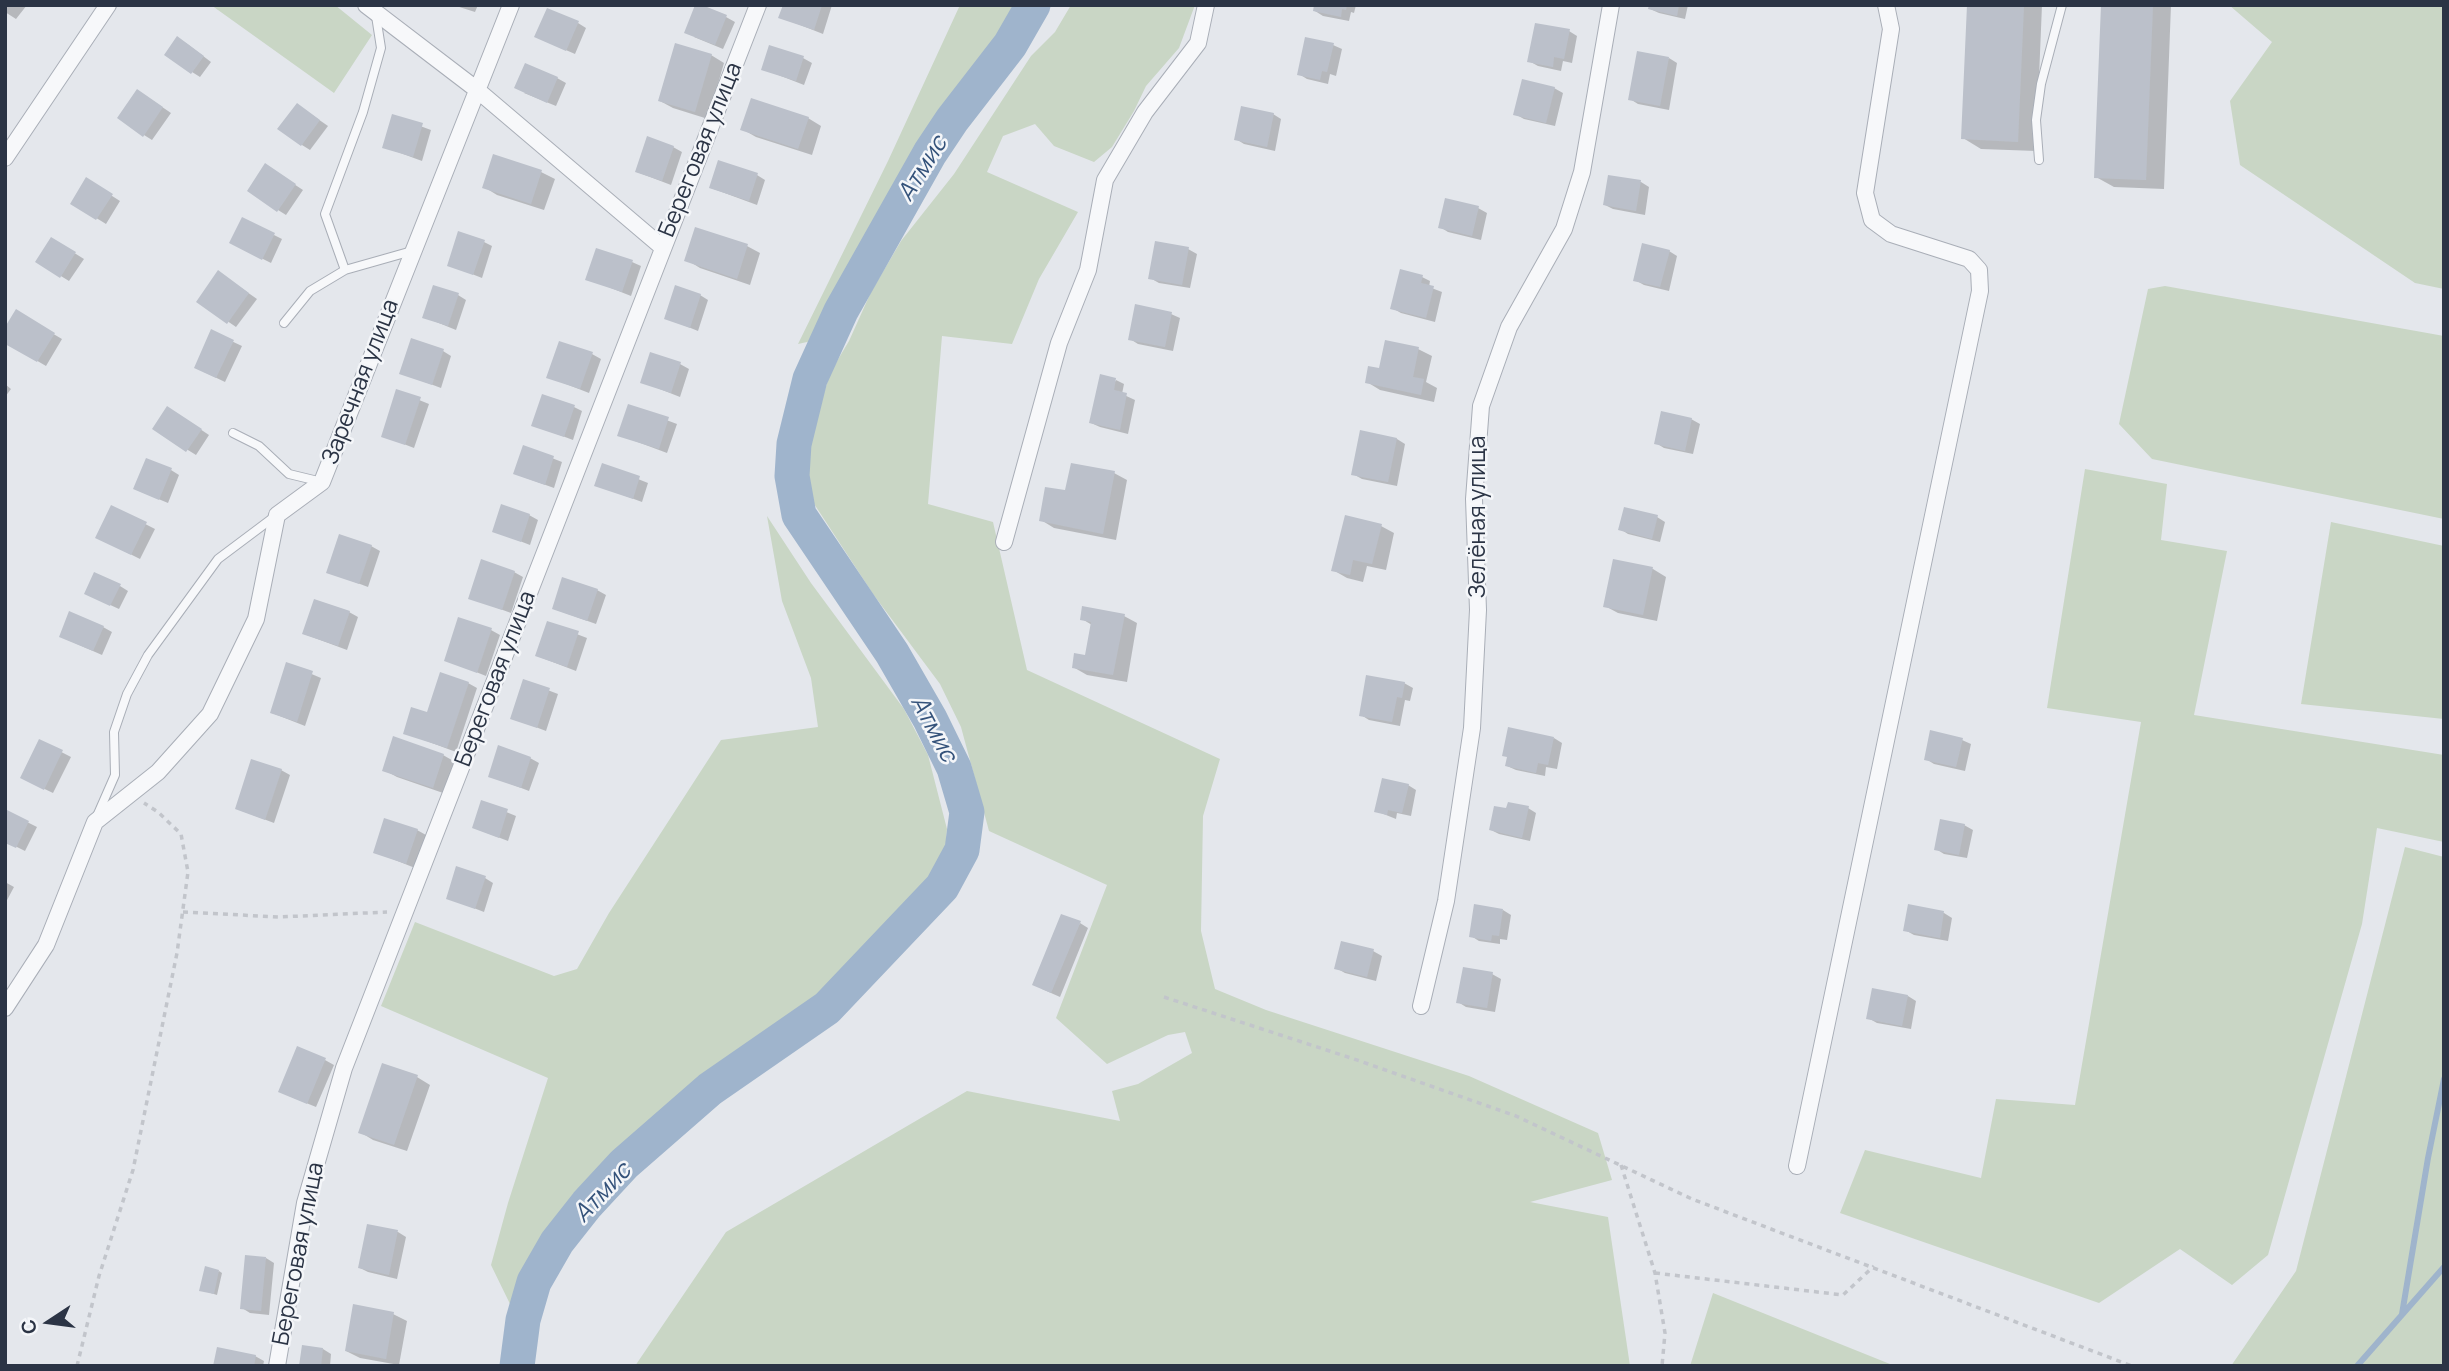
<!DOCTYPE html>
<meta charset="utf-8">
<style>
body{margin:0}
#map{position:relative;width:2449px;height:1371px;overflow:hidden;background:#e4e7ec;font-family:Manrope,sans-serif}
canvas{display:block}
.frame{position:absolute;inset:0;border:7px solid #2b3445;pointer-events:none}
.north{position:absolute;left:14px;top:1287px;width:70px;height:70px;-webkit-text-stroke:5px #f4f6f9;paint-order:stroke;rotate:257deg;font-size:19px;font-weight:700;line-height:28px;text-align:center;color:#2b3445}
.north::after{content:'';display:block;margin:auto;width:24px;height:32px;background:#2b3445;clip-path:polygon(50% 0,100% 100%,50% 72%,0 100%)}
</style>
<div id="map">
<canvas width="2449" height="1371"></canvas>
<div class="frame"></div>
<div class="north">С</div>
</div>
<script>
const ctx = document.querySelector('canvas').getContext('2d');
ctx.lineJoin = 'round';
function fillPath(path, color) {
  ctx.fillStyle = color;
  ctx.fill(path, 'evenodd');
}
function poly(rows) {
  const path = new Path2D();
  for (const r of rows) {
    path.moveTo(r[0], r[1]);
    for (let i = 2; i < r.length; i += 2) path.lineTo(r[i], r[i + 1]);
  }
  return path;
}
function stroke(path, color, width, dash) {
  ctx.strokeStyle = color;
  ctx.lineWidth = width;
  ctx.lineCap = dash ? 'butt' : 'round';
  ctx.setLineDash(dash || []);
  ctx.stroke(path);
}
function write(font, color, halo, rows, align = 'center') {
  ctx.font = font + ' Manrope,sans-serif';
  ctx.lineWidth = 5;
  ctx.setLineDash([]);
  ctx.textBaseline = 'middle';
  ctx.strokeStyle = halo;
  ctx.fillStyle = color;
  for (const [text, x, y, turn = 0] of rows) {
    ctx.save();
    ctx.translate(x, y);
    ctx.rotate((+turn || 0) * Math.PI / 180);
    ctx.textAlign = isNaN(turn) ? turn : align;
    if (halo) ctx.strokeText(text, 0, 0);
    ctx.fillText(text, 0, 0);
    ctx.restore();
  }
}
fillPath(poly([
 [211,5,335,5,372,35,334,93],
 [960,5,1021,5,1017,17,992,49,967,98,928,137,887,201,816,340,798,344,888,161],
 [1071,5,1195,5,1179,48,1146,86,1134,111,1112,147,1094,162,1054,146,1035,124,1003,136,987,172,1078,212,1039,279,1012,344,942,336,928,504,993,522,1027,670,1220,759,1203,816,1201,931,1215,989,1266,1010,1469,1076,1598,1133,1612,1180,1530,1202,1608,1217,1630,1366,635,1366,726,1232,967,1091,1120,1121,1112,1091,1138,1084,1192,1053,1185,1032,1168,1035,1107,1064,1056,1018,1107,885,989,831,961,727,940,684,873,594,807,493,803,473,806,447,831,371,849,341,871,292,901,241,954,174,1031,56,1055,32],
 [2229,5,2444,5,2444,289,2415,283,2240,165,2230,101,2272,42],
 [2165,286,2444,336,2444,519,2152,459,2119,424,2148,289],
 [2085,469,2167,484,2161,540,2227,551,2194,715,2444,755,2444,842,2377,828,2362,924,2268,1255,2232,1285,2180,1249,2099,1303,1840,1213,1865,1150,1981,1178,1996,1099,2075,1105,2141,722,2047,708],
 [767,516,811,583,904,709,928,755,947,829,944,865,937,878,896,917,874,950,843,978,730,1065,690,1092,662,1120,614,1169,566,1224,521,1294,510,1304,491,1265,508,1203,548,1078,381,1006,415,922,554,976,577,969,609,913,721,740,818,727,811,678,782,601],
 [2331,522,2444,546,2444,719,2301,704],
 [2405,847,2444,857,2444,1366,2231,1366,2296,1271],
 [1713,1293,1895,1366,1896,1366,1690,1366]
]), '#c9d6c5');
fillPath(poly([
 [5,5,27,5,16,19,5,12],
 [453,5,478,5,475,12],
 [784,5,832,5,823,34,780,17],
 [1316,5,1356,5,1354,13,1351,12,1349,21,1323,16,1315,11],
 [1651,5,1688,5,1685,19,1659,13,1650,9],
 [1969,5,2042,5,2036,151,1981,149,1963,138],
 [2103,5,2171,5,2164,189,2114,187,2096,177],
 [726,17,735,22,723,49,694,37],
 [578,23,586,28,575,54,545,41],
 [1569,31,1577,36,1572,63,1563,61,1561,71,1538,66,1529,61],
 [186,43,211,62,200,77,192,72],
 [1333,45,1342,49,1336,76,1330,74,1328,84,1307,79,1299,74],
 [711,55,724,63,708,119,673,108,660,101],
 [803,58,812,63,804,85,763,69],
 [1669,58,1677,63,1669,110,1638,104,1630,99],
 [557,78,566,83,556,106,524,93],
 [1554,88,1563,93,1555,126,1524,119,1515,114],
 [146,96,171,113,152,140,144,135],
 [305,110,328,126,310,150,302,145],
 [1273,114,1281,119,1275,151,1244,144,1236,139],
 [393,116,431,130,422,161,384,147],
 [808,118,821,126,812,155,756,137,742,129],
 [673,147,682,152,671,185,637,172],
 [274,171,303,190,286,215,278,210],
 [541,172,555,179,544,210,497,195,484,187],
 [757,175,765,180,757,205,711,188],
 [1609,177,1641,182,1649,187,1645,215,1613,209,1605,205],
 [87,180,120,201,106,224,72,203],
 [1478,208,1487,213,1481,240,1448,232,1440,227],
 [274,235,282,239,271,263,239,247],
 [52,239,84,259,69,281,38,262],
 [484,242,492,246,482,278,449,265],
 [747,246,760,253,750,285,700,268,687,260],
 [1188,249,1197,254,1190,288,1159,283,1150,278],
 [1669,251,1677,256,1669,291,1644,285,1635,280],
 [632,262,641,266,631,296,588,279],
 [1422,277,1430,281,1429,287,1442,292,1435,322,1401,313,1392,308],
 [227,278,257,299,236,327,198,301],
 [458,295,466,300,456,330,424,317],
 [700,295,708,300,698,331,666,318],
 [16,312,62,339,46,366,5,342],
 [1171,314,1180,318,1173,351,1138,344,1130,339],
 [212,332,242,346,225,382,204,372],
 [1418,349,1432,356,1426,382,1437,388,1434,402,1380,390,1367,382,1380,370],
 [443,351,451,356,441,388,401,373],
 [592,354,601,359,589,393,548,377],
 [680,364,689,369,680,397,642,382],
 [1116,380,1124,384,1122,394,1135,400,1128,434,1100,427,1091,423],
 [5,384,11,389,5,397],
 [397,391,429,404,414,448,383,436],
 [629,406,677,424,667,453,619,435],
 [574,407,582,411,573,440,533,425],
 [176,413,209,435,196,455,154,429],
 [1691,419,1700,424,1693,454,1664,448,1656,443],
 [1362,432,1397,439,1405,444,1397,486,1362,479,1353,474],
 [524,447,562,462,554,488,515,474],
 [603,465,648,483,642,502,596,485],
 [171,470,179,475,168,503,144,493],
 [1114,473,1127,480,1116,540,1054,528,1041,520,1067,492],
 [112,507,155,529,140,559,106,542],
 [529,515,538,520,530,545,494,531],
 [1657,517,1665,522,1660,542,1628,534,1620,529],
 [1381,526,1394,533,1386,570,1367,566,1363,582,1347,578,1333,570],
 [371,546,380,551,368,587,328,572],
 [1614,561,1653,569,1666,577,1657,621,1618,613,1605,606],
 [514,572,523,577,511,613,470,598],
 [120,586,128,591,119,609,95,598],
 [597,590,606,595,596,624,554,609],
 [349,612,358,617,347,650,304,634],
 [1124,616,1137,623,1127,682,1087,675,1073,667,1087,657,1092,625,1082,619],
 [548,623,587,638,576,671,537,656],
 [103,627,112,632,102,655,61,637],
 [491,630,500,635,486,676,446,660],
 [288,664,321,678,305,726,272,713],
 [524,681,558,694,546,731,512,718],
 [468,683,477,688,456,752,405,733],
 [1404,683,1413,688,1410,701,1405,700,1400,726,1369,720,1361,715],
 [1554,738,1562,743,1557,769,1546,767,1545,776,1516,770,1507,766],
 [1962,740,1971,744,1965,771,1934,764,1926,759],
 [40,741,71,757,53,793,30,782],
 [443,755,457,763,446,794,397,777,384,770],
 [530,758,539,763,529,791,490,776],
 [281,770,290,775,274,823,237,809],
 [1408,785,1416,790,1411,816,1397,813,1396,819,1376,811],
 [482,802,516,816,508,841,474,828],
 [1528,808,1536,813,1530,841,1499,834,1491,830,1508,810],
 [5,811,37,827,25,851,5,841],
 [1964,825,1973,830,1967,858,1944,854,1936,849],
 [417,830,426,835,415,868,375,852],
 [485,878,493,883,484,912,448,898],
 [5,882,14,887,5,904],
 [1909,906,1944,913,1952,918,1948,941,1914,935,1905,930],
 [1503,910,1511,915,1507,940,1500,939,1500,944,1479,941,1471,936],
 [1080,923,1088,928,1060,997,1042,989],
 [1373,951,1382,956,1376,981,1345,973,1336,968],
 [1492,974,1501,979,1495,1012,1466,1007,1458,1002],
 [1908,996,1916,1001,1911,1029,1877,1023,1868,1018],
 [325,1060,334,1065,316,1107,289,1096],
 [417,1077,430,1085,407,1151,373,1140,360,1132],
 [368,1226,398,1232,406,1237,397,1279,368,1272,360,1268],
 [266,1258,274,1263,269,1315,250,1313,242,1308],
 [219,1271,222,1273,217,1295,201,1290],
 [393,1314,407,1321,399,1365,360,1358,346,1351],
 [323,1349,331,1354,330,1366,301,1366],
 [255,1356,264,1361,263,1366,215,1366]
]), '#0003');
stroke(poly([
 [2402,1314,2428,1158,2444,1079],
 [2357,1366,2444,1267]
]), '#9fb4cc', 6);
stroke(poly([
 [517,1366,523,1320,534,1282,557,1242,587,1204,624,1164,710,1089,827,1008,942,887,962,850,967,812,954,768,930,719,892,653,799,515,792,476,794,444,810,379,841,311,930,153,952,120,1010,45,1033,5]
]), '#9fb4cc', 35);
fillPath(poly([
 [695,5,702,5,727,15,715,45,684,33],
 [783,5,822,5,814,30,778,18],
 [1314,5,1347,5,1346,10,1342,9,1341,17,1313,11],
 [1649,5,1679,5,1677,16,1648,9],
 [1967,5,2024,5,2018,142,1961,139],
 [2101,5,2153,5,2146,180,2094,178],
 [547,8,579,21,566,51,534,37],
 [1535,23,1570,29,1564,59,1554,57,1553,67,1527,62],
 [177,36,204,56,191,74,164,55],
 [1305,37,1334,43,1327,72,1322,71,1320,80,1297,75],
 [675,43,712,54,695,112,658,101],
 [769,45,804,56,796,81,761,70],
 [1637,51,1669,57,1660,106,1628,100],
 [525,63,558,77,547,103,514,88],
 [1522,79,1555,87,1546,123,1513,115],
 [137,89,163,107,143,137,117,118],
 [751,98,809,117,798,149,740,130],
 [297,103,320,120,301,146,277,129],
 [1241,106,1274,113,1267,147,1234,140],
 [392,114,423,123,413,157,382,148],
 [647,136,674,146,662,181,635,172],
 [493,154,542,170,531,204,482,188],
 [718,160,758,173,749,201,709,188],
 [265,163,296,184,277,212,247,191],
 [1608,175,1641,180,1636,211,1603,205],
 [86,177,113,194,96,220,70,204],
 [1445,198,1479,206,1472,236,1438,228],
 [242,217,275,233,262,260,229,243],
 [695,227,748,244,737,279,684,261],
 [458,231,485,240,473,275,447,266],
 [51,237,76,252,60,278,35,262],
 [1155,241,1189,247,1182,285,1148,279],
 [1642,243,1670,250,1660,287,1633,281],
 [596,248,633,260,622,292,585,280],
 [1400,269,1423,275,1421,283,1434,286,1426,318,1390,309],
 [218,270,249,293,227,324,196,302],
 [433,285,459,293,448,326,422,318],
 [675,285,701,294,690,328,664,319],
 [1135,304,1172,312,1165,347,1128,340],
 [16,309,55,333,37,362,5,344,5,327],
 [211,329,234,340,216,378,194,368],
 [411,338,444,349,432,385,399,374],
 [1385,340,1419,347,1413,377,1424,379,1421,395,1365,383,1368,366,1379,368],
 [559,341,593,352,580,389,546,378],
 [650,352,681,362,671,393,640,383],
 [1100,374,1116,378,1114,390,1127,393,1120,430,1089,423],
 [396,389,421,397,405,445,381,437],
 [542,394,575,405,564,437,531,426],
 [628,404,669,417,659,449,617,436],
 [167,406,202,429,186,452,152,429],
 [1661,411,1692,418,1685,451,1654,444],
 [1360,430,1397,438,1388,482,1351,475],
 [523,445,554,456,545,485,513,474],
 [146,458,172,468,159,500,133,489],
 [602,463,640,476,633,499,594,486],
 [1071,463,1115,471,1103,534,1039,521,1045,487,1065,490],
 [501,504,530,514,521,542,492,532],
 [111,505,147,522,131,555,95,538],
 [1624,507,1658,515,1652,539,1618,530],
 [1345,515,1382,524,1372,564,1353,560,1350,575,1331,571],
 [339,534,372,545,359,584,326,573],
 [481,559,515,571,502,610,468,599],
 [1613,559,1653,567,1643,615,1603,607],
 [94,572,121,584,110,606,84,594],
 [562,577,598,589,587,621,552,609],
 [314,599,350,611,338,646,302,634],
 [1082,606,1125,614,1113,675,1072,668,1074,653,1085,655,1091,622,1080,620],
 [69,611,104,626,93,651,59,637],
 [458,617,492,628,477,673,444,661],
 [547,621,579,631,567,667,535,656],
 [286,662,313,671,297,722,270,713],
 [440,672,469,682,447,748,403,734,411,707,427,712],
 [1366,675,1405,682,1402,698,1397,697,1392,722,1359,716],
 [523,679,550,688,537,728,510,719],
 [1508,727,1554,737,1548,765,1538,763,1536,773,1505,766,1507,757,1502,756],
 [1930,730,1963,738,1956,767,1924,760],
 [393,736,444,754,433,788,382,771],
 [39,739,63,750,44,790,20,778],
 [498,745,531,757,521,788,488,777],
 [251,759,282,769,265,820,235,809],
 [1382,778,1409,784,1402,813,1388,810,1387,815,1374,812],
 [481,800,508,809,499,838,472,828],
 [1508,802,1529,806,1522,838,1489,830,1494,806,1506,808],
 [5,809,29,821,16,848,5,843],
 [384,818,418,829,406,864,373,853],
 [1940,819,1965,824,1959,855,1934,850],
 [456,866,486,876,475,909,446,899],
 [1474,904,1503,909,1499,936,1492,935,1491,941,1469,937],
 [1908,904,1944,911,1940,938,1903,931],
 [1061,914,1081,921,1051,993,1032,985],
 [1341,941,1374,949,1367,977,1334,969],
 [1463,967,1493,972,1487,1008,1456,1003],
 [1872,988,1908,995,1902,1026,1866,1019],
 [297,1046,326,1058,307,1104,278,1092],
 [382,1063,418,1075,394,1145,358,1133],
 [367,1224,398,1230,389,1275,358,1268],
 [245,1255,266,1257,261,1311,240,1309],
 [205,1266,219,1270,214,1294,199,1291],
 [353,1304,394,1312,386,1359,345,1351],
 [302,1345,323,1348,321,1366,299,1366],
 [217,1347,256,1355,254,1366,213,1366]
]), '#bbc0ca');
const lane = poly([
 [2039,160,2036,120,2041,84,2062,5],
 [345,270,325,214,363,112,381,48,376,16],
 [284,323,310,291,345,270,412,251],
 [233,433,259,446,289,474,322,482],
 [97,816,115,775,114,732,127,694,148,655,218,559,274,517]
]);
const street = poly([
 [366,5,476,89,662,247],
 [5,158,108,5],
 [1004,542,1059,343,1088,270,1105,180,1145,112,1198,43,1206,5],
 [1421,1006,1446,901,1472,728,1478,610,1474,499,1481,406,1509,327,1564,229,1582,172,1611,5],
 [5,1008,46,945,95,822,158,772,210,714,256,619,277,515,322,482,511,5],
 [1797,1166,1980,291,1979,270,1969,259,1891,234,1872,220,1865,193,1891,29,1886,5],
 [277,1366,305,1203,344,1068,758,5]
]);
stroke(lane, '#a9aeb7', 10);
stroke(street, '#a9aeb7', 18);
stroke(poly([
 [183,912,279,917,387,912],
 [1164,997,1354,1059,1516,1116,1692,1199,2132,1366],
 [1621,1165,1655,1273,1665,1333,1662,1366],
 [1655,1273,1843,1295,1874,1266],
 [77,1366,99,1276,133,1170,177,953,188,872,181,834,158,812,144,803]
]), '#c2c5cb', 3.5, [5, 5]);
stroke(lane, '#f7f8fa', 8);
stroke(street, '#f7f8fa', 16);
write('23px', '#2b3445', '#f4f6f9', [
 ["Береговая улица",701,150,-68],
 ["Заречная улица",361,382,-69],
 ["Зелёная улица",1479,517,-90],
 ["Береговая улица",496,679,-69],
 ["Береговая улица",299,1254,-79]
]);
write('italic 24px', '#34527a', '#f4f6f9', [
 ["Атмис",923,169,-58],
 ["Атмис",933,729,62],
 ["Атмис",603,1193,-47]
]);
</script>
